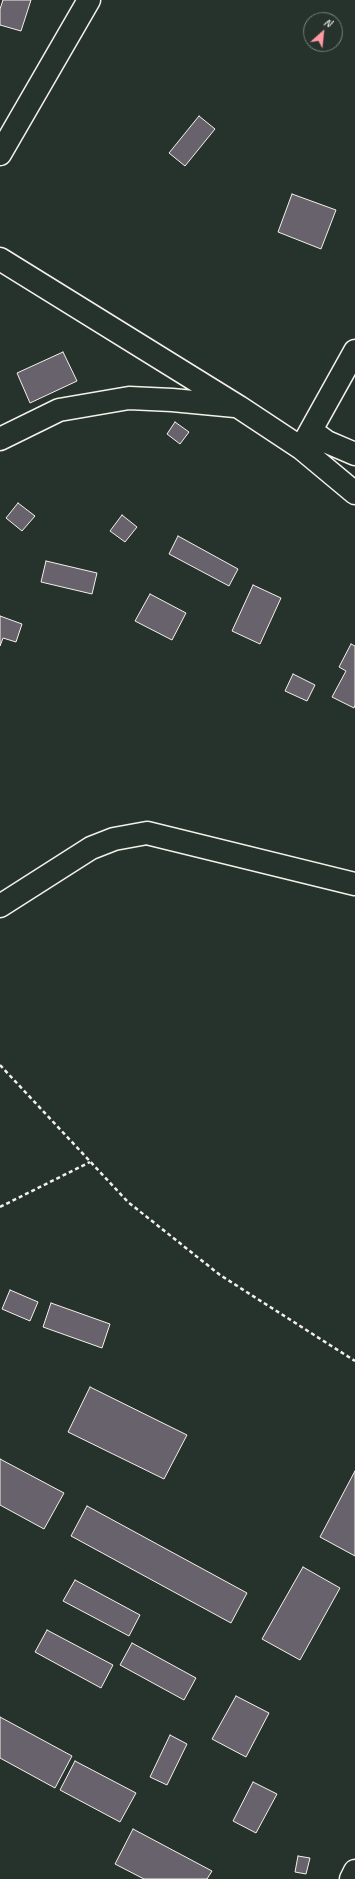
<!DOCTYPE html>
<style>
body{margin:0}
#map{position:relative;width:355px;height:1879px;overflow:hidden;background:#26332d;font-family:Caveat,sans-serif}
canvas{display:block}
.north{position:absolute;left:303px;top:12px;width:40px;height:40px;box-sizing:border-box;background:#26332d;border:1px solid #787f78;border-radius:50%;rotate:27deg;font-size:11px;font-weight:700;line-height:16px;text-align:center;color:#f4f1e8}
.north::after{content:'';display:block;margin:auto;width:14px;height:18px;background:#ff9aa2;clip-path:polygon(50% 0,100% 100%,50% 72%,0 100%)}
</style>
<div id="map">
<canvas width="355" height="1879"></canvas>
<div class="north">N</div>
</div>
<script>
const ctx = document.querySelector('canvas').getContext('2d');
ctx.lineJoin = 'round';
function fillPath(path, color) {
  ctx.fillStyle = color;
  ctx.fill(path, 'evenodd');
}
function poly(rows) {
  const path = new Path2D();
  for (const r of rows) {
    path.moveTo(r[0], r[1]);
    for (let i = 2; i < r.length; i += 2) path.lineTo(r[i], r[i + 1]);
  }
  return path;
}
function stroke(path, color, width, dash) {
  ctx.strokeStyle = color;
  ctx.lineWidth = width;
  ctx.lineCap = dash ? 'butt' : 'round';
  ctx.setLineDash(dash || []);
  ctx.stroke(path);
}
const building = poly([
 [3,0,31,0,21,31,0,25,0,9,3,0],
 [199,116,215,129,185,166,169,153,199,116],
 [292,194,336,210,321,249,278,232,292,194],
 [63,352,77,381,30,403,17,373,63,352],
 [175,422,189,432,180,444,167,434,175,422],
 [18,503,35,516,22,531,6,518,18,503],
 [122,515,137,527,125,542,110,531,122,515],
 [178,536,238,569,229,586,169,554,178,536],
 [46,561,97,573,92,594,41,582,46,561],
 [253,585,281,598,260,644,232,631,253,585],
 [150,594,186,613,172,640,135,621,150,594],
 [0,616,22,624,16,642,3,638,0,646,0,616],
 [351,644,355,646,355,705,354,708,332,697,346,671,339,667,351,644],
 [293,674,315,685,307,701,285,691,293,674],
 [10,1290,38,1302,30,1321,2,1309,10,1290],
 [51,1303,110,1324,102,1348,43,1327,51,1303],
 [90,1387,187,1435,164,1479,68,1432,90,1387],
 [0,1459,64,1493,44,1529,0,1505,0,1459],
 [355,1471,355,1556,320,1537,355,1471],
 [87,1506,247,1593,231,1623,71,1536,87,1506],
 [303,1567,340,1588,300,1660,262,1639,303,1567],
 [75,1580,140,1615,129,1636,63,1601,75,1580],
 [47,1630,113,1665,101,1688,35,1652,47,1630],
 [132,1643,196,1678,184,1700,120,1665,132,1643],
 [236,1696,269,1713,246,1757,212,1739,236,1696],
 [0,1717,72,1756,55,1788,0,1758,0,1717],
 [170,1735,187,1744,167,1785,150,1777,170,1735],
 [75,1761,136,1793,120,1822,60,1790,75,1761],
 [253,1782,277,1794,256,1833,233,1821,253,1782],
 [133,1829,212,1871,207,1879,144,1879,115,1864,133,1829],
 [298,1856,310,1858,306,1874,295,1872,298,1856]
]);
fillPath(building, '#68626c');
stroke(building, '#f4f1e8', 1);
const minor = poly([
 [0,154,89,0],
 [0,259,239,407,301,448,355,493],
 [312,431,327,442,355,454],
 [0,439,59,410,129,398,172,400,235,406],
 [301,448,355,351],
 [0,906,91,848,114,839,147,833,355,884],
 [351,1879,355,1871]
]);
stroke(minor, '#f4f1e8', 25);
stroke(poly([
 [0,1065,128,1202,220,1275,355,1361],
 [0,1207,90,1162]
]), '#f4f1e8', 2.5, [4, 3]);
stroke(minor, '#26332d', 22);
</script>
